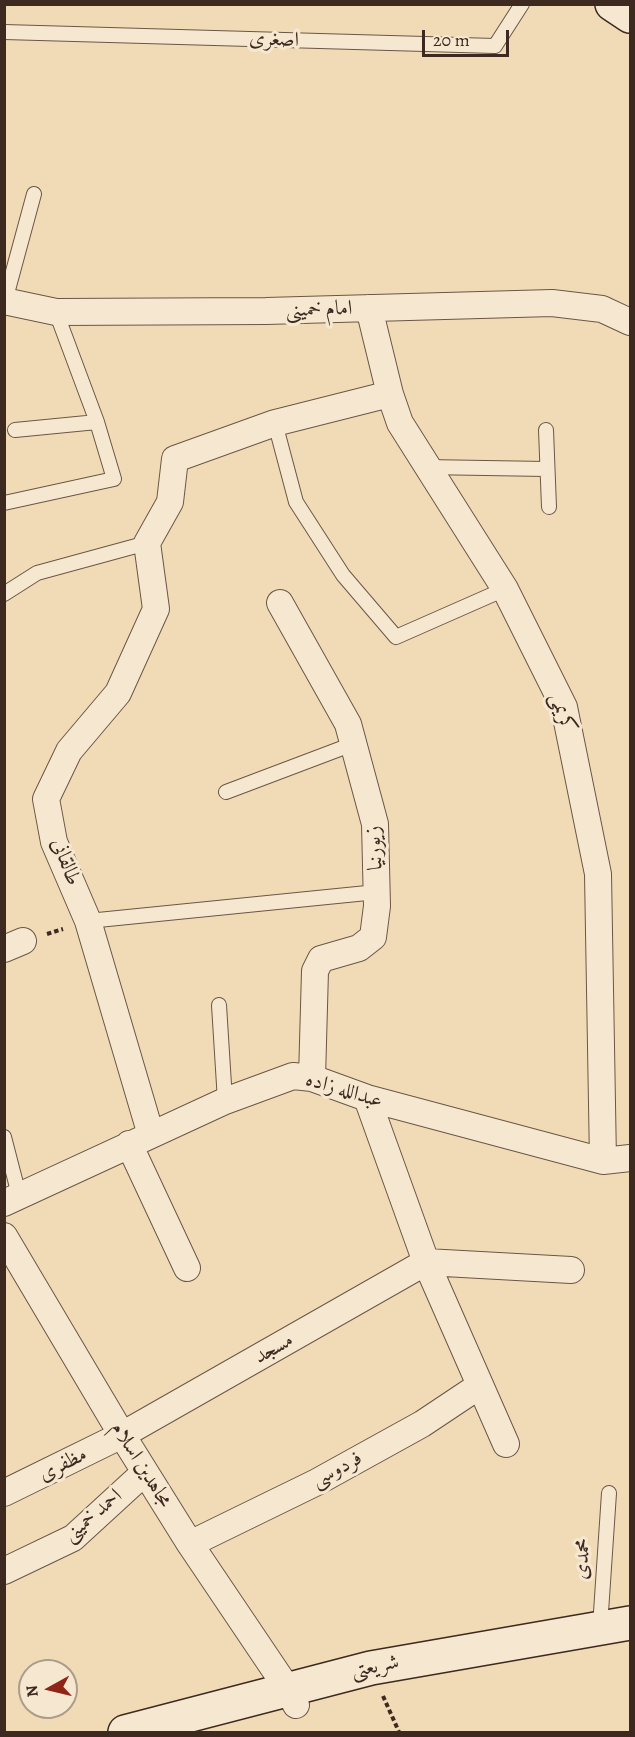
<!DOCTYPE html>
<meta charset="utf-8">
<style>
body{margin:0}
#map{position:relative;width:635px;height:1737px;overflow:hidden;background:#f1dbb7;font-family:Alegreya,serif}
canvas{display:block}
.frame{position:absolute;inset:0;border:6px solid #3e2920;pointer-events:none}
.north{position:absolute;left:18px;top:1659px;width:60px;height:60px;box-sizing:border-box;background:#f6e8d0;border:2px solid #ac9c8a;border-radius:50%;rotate:262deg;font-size:16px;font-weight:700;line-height:24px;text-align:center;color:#3e2920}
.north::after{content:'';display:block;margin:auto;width:21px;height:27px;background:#8f2418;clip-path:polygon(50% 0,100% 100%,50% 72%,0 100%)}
.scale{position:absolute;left:422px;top:30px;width:87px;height:27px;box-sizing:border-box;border:3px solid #3e2920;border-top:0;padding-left:8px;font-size:18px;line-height:21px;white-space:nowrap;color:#3e2920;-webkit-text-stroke:4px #f6e8d0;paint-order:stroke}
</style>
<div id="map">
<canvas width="635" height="1737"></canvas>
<div class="frame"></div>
<div class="north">N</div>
<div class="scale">20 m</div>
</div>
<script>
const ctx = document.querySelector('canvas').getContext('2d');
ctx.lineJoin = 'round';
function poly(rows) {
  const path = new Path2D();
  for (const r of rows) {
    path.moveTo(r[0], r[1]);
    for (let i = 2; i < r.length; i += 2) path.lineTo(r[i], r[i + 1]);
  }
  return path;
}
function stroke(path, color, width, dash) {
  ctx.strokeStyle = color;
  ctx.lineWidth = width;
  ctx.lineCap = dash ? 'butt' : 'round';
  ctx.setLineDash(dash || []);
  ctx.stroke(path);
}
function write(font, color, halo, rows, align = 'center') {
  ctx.font = font + ' Alegreya,Amiri,serif';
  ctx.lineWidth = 6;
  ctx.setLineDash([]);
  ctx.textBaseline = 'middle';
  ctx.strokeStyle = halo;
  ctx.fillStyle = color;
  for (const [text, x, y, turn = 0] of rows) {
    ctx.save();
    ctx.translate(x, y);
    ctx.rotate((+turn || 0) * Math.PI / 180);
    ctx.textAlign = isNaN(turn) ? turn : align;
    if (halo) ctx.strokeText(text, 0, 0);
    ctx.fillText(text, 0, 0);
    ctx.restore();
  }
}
const lane = poly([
 [4,32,495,46,522,4],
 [5,301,34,194],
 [275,423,296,502,343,575,396,637,505,589],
 [15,430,97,422],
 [546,430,549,507],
 [425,467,546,469],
 [4,503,114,479,97,422,56,312],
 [4,594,37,573,147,543],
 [226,792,353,744],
 [88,921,377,892],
 [219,1005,225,1101],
 [4,1137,19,1195],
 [600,1627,609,1493]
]);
const street = poly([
 [4,301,56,312,266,311,552,303,602,309,630,322],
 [369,308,390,394,400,423,505,589,564,707,598,874,603,1161],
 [280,603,348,724,375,824,377,906,373,937,359,948,321,959,315,971,312,1078],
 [4,949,23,941],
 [367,1098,426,1262,506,1444],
 [151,1135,88,921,54,842,46,799,69,751,118,693,156,609,147,543,170,502,175,459,275,423,390,394],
 [129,1144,187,1268],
 [4,1203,225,1101,293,1076,312,1078,367,1098,603,1161,630,1158],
 [4,1236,122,1435,190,1544,287,1688,296,1705],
 [4,1493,122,1435,426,1262,571,1270],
 [190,1544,317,1482,422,1424,479,1386],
 [4,1571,73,1538,145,1472]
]);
const secondary = poly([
 [612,4,630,16],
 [125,1732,371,1668,630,1623]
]);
stroke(lane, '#6b5646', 16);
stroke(street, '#6b5646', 28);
stroke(secondary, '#3e2920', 36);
stroke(poly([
 [47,934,63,929],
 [383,1696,399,1732]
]), '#3e2920', 4, [4.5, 3]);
stroke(lane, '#f6e8d0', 14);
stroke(street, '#f6e8d0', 26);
stroke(secondary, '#f6e8d0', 33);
write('21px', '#3e2920', '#f6e8d0', [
 ["اصغری",274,40,2],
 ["امام خمینی",319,310,-2],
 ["کریمی",562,713,72],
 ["زیورنیا",375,848,-94],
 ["طالقانی",65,862,69],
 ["عبدالله زاده",344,1091,17],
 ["مسجد",274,1349,-30],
 ["مظفری",63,1465,-27],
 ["مجاهدین اسلام",141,1465,58],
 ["فردوسی",337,1470,-28],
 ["احمد خمینی",93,1516,-40],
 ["محمدی",583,1559,-86],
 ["شریعتی",375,1667,-12]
]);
</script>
